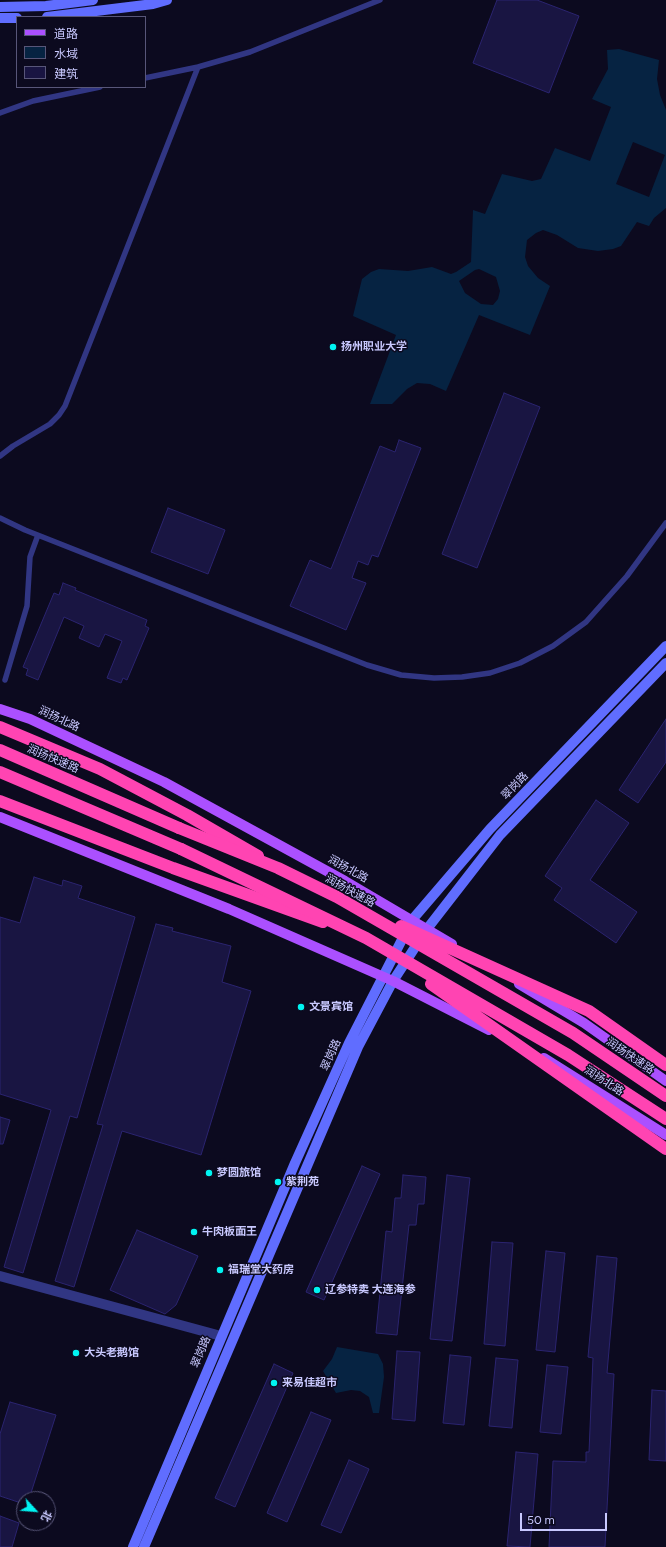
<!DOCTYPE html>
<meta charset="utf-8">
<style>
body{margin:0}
#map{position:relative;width:666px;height:1547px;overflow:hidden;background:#0c0a1f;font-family:Figtree,"Noto Sans SC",sans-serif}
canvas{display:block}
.legend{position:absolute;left:16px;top:16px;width:130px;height:72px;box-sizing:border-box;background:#0c0a1f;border:1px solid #585679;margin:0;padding:5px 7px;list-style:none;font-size:12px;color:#c9c9ff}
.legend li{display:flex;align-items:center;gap:8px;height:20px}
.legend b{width:20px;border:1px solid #585679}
.north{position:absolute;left:16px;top:1491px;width:40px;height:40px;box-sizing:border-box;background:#0c0a1f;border:1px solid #585679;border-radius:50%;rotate:116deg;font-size:11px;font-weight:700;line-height:16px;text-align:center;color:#c9c9ff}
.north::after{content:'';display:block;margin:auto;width:14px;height:18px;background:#00f4f2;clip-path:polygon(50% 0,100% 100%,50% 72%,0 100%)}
.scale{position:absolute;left:520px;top:1513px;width:87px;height:18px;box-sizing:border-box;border:2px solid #c9c9ff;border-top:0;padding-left:5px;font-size:12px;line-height:14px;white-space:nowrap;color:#c9c9ff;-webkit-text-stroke:3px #0c0a1f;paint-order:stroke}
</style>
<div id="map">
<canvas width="666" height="1547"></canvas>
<ul class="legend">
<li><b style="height:5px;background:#ab50ff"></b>道路</li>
<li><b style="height:11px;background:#062342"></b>水域</li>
<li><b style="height:11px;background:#191542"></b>建筑</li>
</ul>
<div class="north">北</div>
<div class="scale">50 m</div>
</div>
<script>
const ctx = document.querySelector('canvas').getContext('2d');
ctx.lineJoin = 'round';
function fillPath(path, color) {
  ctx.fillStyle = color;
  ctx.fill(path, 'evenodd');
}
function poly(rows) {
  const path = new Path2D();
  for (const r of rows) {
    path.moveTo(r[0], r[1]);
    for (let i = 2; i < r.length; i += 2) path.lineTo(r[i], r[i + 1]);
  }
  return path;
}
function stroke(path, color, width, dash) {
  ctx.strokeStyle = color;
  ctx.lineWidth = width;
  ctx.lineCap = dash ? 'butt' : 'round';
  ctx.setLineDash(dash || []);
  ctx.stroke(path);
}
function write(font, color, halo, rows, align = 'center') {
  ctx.font = font + ' Figtree,"Noto Sans SC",sans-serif';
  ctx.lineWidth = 3;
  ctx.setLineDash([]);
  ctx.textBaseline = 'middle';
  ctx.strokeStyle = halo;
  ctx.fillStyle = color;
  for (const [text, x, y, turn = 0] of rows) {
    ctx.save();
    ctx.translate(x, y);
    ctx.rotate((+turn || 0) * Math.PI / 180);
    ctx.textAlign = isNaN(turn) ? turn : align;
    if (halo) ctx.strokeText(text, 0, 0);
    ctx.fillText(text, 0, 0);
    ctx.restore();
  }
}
fillPath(poly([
 [619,49,659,60,657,79,660,95,666,110,666,208,654,218,649,226,637,222,621,246,613,249,598,251,578,248,557,235,543,230,536,233,527,240,525,257,528,266,538,278,550,286,530,335,479,315,446,391,430,384,417,383,407,389,392,404,370,404,396,335,353,316,362,279,371,272,379,269,408,271,432,267,451,274,456,272,471,262,473,210,485,214,502,174,532,181,541,179,555,148,590,161,611,107,592,99,608,69,607,50],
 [633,142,665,155,649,197,616,184],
 [479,269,496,277,500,291,498,299,493,305,481,304,465,293,459,281,475,270],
 [337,1347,378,1354,383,1364,384,1377,379,1413,373,1413,369,1397,360,1391,351,1390,336,1393,323,1371,332,1359]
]), '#062342');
const building = poly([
 [497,0,537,0,579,16,549,93,473,63,497,0],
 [504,393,540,407,477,568,442,554,504,393],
 [399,440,421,448,378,557,372,555,368,565,358,561,352,578,366,583,346,630,290,606,310,560,331,569,380,446,395,452,399,440],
 [168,508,225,530,208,574,151,552,168,508],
 [63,583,76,588,75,590,147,620,145,626,149,628,127,680,123,678,121,683,107,678,122,641,105,634,99,647,79,638,84,626,64,617,38,680,26,675,28,669,23,667,54,593,59,595,63,583],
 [666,719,666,762,638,803,619,790,666,719],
 [596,800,629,823,590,880,637,912,616,943,554,900,562,888,545,876,596,800],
 [34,877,62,886,63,880,82,886,78,898,135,917,77,1118,70,1116,23,1273,4,1267,51,1110,0,1094,0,917,20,923,34,877],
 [156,924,173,928,172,931,231,946,222,982,251,991,201,1155,122,1131,74,1287,55,1281,103,1125,97,1124,156,924],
 [0,1117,10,1120,3,1144,0,1144,0,1117],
 [362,1166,380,1174,324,1300,306,1292,362,1166],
 [403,1175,426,1177,424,1204,418,1204,416,1225,409,1225,397,1335,376,1333,386,1231,392,1232,395,1198,401,1198,403,1175],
 [447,1175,470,1178,452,1341,430,1339,447,1175],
 [137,1230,198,1256,176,1305,165,1314,110,1290,137,1230],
 [492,1242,513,1243,505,1346,484,1344,492,1242],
 [546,1251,565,1253,555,1352,536,1350,546,1251],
 [597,1256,617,1258,607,1373,614,1374,605,1547,549,1547,553,1461,586,1462,586,1452,589,1452,593,1358,588,1357,597,1256],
 [397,1351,420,1352,415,1421,392,1419,397,1351],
 [450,1355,471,1357,464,1425,443,1423,450,1355],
 [496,1358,518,1360,512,1428,489,1426,496,1358],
 [274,1364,293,1373,235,1507,215,1498,274,1364],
 [547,1365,568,1367,561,1434,540,1432,547,1365],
 [652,1390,666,1391,666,1461,649,1460,652,1390],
 [10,1402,56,1415,29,1499,24,1499,24,1504,0,1496,0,1434,10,1402],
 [311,1412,331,1420,287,1522,267,1513,311,1412],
 [516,1452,538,1454,530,1547,507,1546,516,1452],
 [349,1460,369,1469,341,1533,321,1525,349,1460],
 [0,1516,19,1523,12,1547,0,1547,0,1516]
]);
fillPath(building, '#191542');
stroke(building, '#2b2470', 1);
stroke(poly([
 [145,78,198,67,250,52,380,0],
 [0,113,33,101,100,87],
 [0,456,13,446,50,424,59,415,65,406,198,67],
 [0,518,25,530,367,665,401,675,434,678,462,677,490,673,520,663,553,646,586,622,627,576,666,523],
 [5,680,27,606,30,557,38,535]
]), '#313683', 5.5);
stroke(poly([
 [0,1276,221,1336]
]), '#313683', 10);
stroke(poly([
 [0,7,46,6,93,0],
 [47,17,153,4,167,0],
 [0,18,17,18],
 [133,1547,295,1163,349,1043,412,920,490,829,666,646],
 [144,1547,358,1047,393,981,427,929,500,835,666,663]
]), '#606dff', 10);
stroke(poly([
 [0,709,30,719,164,782,345,881,452,944],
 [0,817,229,909,393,981,489,1030],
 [519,984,584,1023,666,1081],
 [544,1058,666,1135]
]), '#ab50ff', 10);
stroke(poly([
 [0,727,100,769,187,815,258,856],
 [0,750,179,828],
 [0,772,181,849],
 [0,801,173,868,323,922]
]), '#ff44b2', 12);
stroke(poly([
 [179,828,278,868,337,897,573,1033,666,1096],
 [181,849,366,938,568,1055,666,1119],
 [401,926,589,1011,666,1065],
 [431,984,666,1149]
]), '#ff44b2', 12);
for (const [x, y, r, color] of [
 [333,347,4,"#00f4f2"],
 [301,1007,4,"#00f4f2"],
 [209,1173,4,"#00f4f2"],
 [278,1182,4,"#00f4f2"],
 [194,1232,4,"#00f4f2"],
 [220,1270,4,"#00f4f2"],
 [317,1290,4,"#00f4f2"],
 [76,1353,4,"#00f4f2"],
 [274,1383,4,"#00f4f2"]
]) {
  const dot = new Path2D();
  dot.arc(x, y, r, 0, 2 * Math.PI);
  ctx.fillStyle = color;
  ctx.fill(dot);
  stroke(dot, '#0c0a1f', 1.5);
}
write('bold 11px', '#c9c9ff', '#0c0a1f', [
 ["扬州职业大学",341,347],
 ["文景宾馆",309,1007],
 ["梦圆旅馆",217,1173],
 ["紫荆苑",286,1182],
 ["牛肉板面王",202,1232],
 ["福瑞堂大药房",228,1270],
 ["辽参特卖 大连海参",325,1290],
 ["大头老鹅馆",84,1353],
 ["来易佳超市",282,1383]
], 'left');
write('11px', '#c9c9ff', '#0c0a1f', [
 ["润扬北路",59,719,25],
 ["润扬快速路",53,759,23],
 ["翠岗路",515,786,-46],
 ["润扬北路",348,869,29],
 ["润扬快速路",350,891,29],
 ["翠岗路",331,1055,-66],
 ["润扬快速路",630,1056,34],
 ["润扬北路",604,1081,33],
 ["翠岗路",201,1352,-67]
]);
</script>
